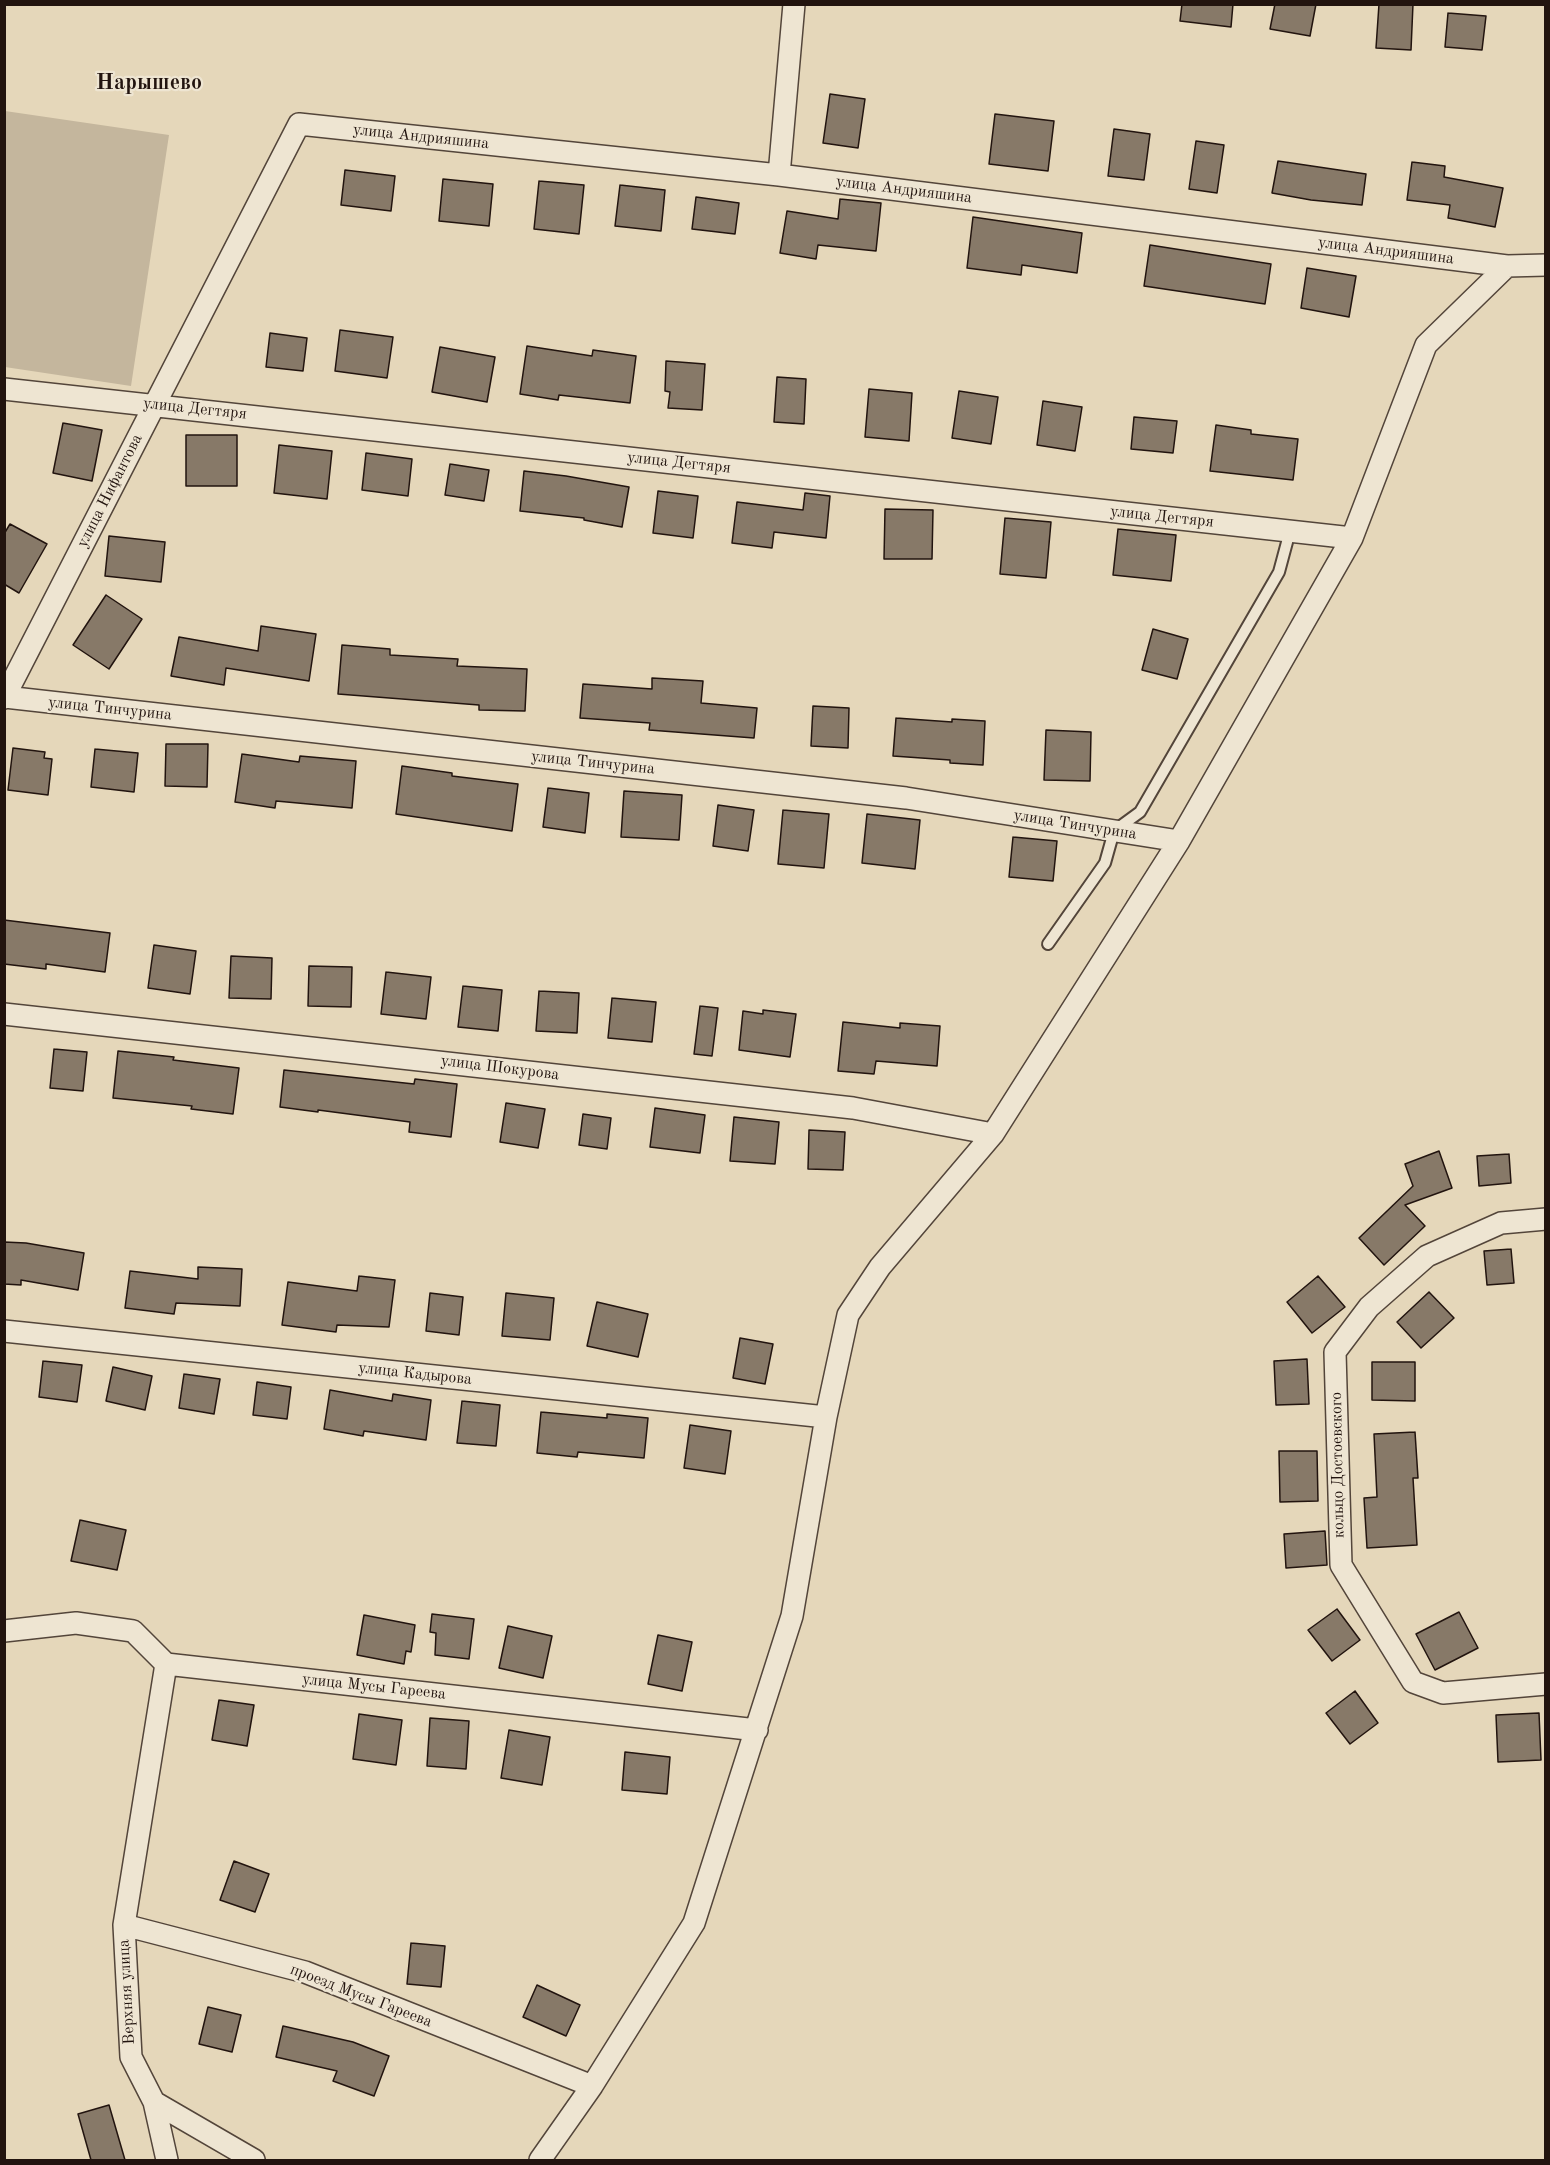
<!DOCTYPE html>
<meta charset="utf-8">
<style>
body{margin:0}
#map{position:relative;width:1550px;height:2165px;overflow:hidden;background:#e5d7ba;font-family:"Old Standard TT",serif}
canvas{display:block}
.frame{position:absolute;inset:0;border:6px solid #22140f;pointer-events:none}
</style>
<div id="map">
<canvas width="1550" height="2165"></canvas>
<div class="frame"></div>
</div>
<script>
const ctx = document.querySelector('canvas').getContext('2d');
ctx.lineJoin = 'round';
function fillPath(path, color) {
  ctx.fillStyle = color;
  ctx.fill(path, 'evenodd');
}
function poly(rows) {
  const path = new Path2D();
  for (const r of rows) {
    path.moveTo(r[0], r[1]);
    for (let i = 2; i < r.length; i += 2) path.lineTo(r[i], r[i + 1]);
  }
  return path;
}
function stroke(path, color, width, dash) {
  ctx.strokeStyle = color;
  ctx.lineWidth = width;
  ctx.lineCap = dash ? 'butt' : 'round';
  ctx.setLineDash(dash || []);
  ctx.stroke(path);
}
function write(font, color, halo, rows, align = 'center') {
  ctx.font = font + ' "Old Standard TT",serif';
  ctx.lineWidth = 4.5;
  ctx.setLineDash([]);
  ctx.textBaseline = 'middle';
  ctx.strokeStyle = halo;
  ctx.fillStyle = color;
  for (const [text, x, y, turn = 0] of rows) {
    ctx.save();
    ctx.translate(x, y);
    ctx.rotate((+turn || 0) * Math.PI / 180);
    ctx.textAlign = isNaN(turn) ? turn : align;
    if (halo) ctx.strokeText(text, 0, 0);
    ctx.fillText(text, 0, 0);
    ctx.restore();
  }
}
fillPath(poly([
 [5,111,169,135,131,386,5,367]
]), '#c4b69d');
const building = poly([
 [1182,4,1233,4,1231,27,1180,21,1182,4],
 [1275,4,1316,4,1310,36,1270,29,1275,4],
 [1379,4,1413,4,1411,50,1376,48,1379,4],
 [1448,13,1486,16,1482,50,1445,47,1448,13],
 [830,94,865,99,858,148,823,143,830,94],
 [995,114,1054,121,1048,171,989,164,995,114],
 [1114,129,1150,134,1144,180,1108,176,1114,129],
 [1196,141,1224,145,1217,193,1189,189,1196,141],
 [1278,161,1366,174,1362,205,1311,200,1272,193,1278,161],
 [1412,162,1445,166,1444,177,1503,188,1495,227,1448,218,1450,205,1407,200,1412,162],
 [345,170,395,176,391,211,341,205,345,170],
 [443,179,493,184,489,226,439,221,443,179],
 [539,181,584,185,579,234,534,229,539,181],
 [620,185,665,190,661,231,615,226,620,185],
 [696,197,739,203,735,234,692,229,696,197],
 [840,199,881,203,876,251,818,245,816,259,780,253,787,211,838,219,840,199],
 [973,217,1082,233,1077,273,1022,265,1021,275,967,268,973,217],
 [1150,245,1271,264,1265,304,1144,286,1150,245],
 [1307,268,1356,276,1349,317,1301,308,1307,268],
 [340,330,393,337,387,378,335,371,340,330],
 [270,333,307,338,303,371,266,367,270,333],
 [527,346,592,356,593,350,636,356,630,403,559,395,558,400,520,394,527,346],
 [440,347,495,357,487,402,432,392,440,347],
 [666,361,705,364,702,410,668,408,670,392,665,391,666,361],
 [777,377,806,379,804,424,774,422,777,377],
 [869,389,912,393,909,441,865,437,869,389],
 [959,391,998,397,991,444,952,438,959,391],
 [1043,401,1082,407,1075,451,1037,445,1043,401],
 [1134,417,1177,421,1173,453,1131,449,1134,417],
 [63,423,102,430,92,481,53,473,63,423],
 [1216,425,1251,430,1251,434,1298,439,1293,480,1210,471,1216,425],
 [186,435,237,435,237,486,186,486,186,435],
 [279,445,332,451,327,499,274,493,279,445],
 [366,453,412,459,408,496,362,490,366,453],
 [450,464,489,470,484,501,445,495,450,464],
 [524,471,566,476,629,487,622,527,584,520,584,518,520,511,524,471],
 [658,491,698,496,693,538,653,533,658,491],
 [805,493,830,496,826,538,774,532,772,548,732,543,737,502,803,510,805,493],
 [885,509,933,510,932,559,884,559,885,509],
 [1005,518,1051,522,1046,578,1000,574,1005,518],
 [10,524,47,544,19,593,4,584,4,534,10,524],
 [1118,529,1176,535,1171,581,1113,575,1118,529],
 [109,536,165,542,161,582,105,576,109,536],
 [106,595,142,619,109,669,73,645,106,595],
 [261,626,316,634,309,681,226,668,224,685,171,676,179,637,258,651,261,626],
 [1153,629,1188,639,1177,679,1142,670,1153,629],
 [342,645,390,649,390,655,458,659,457,666,527,669,525,711,479,710,479,705,338,694,342,645],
 [652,678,703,681,701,703,757,708,754,738,649,730,650,723,580,718,583,684,652,689,652,678],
 [813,706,849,708,848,748,811,746,813,706],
 [896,718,952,722,952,719,985,721,983,765,950,763,950,760,893,756,896,718],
 [1046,730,1091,732,1090,781,1044,780,1046,730],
 [166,744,208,744,207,787,165,786,166,744],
 [13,748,45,752,44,758,52,759,48,795,8,790,13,748],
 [95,749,138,753,134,792,91,787,95,749],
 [242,754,299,762,300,756,356,761,352,808,276,801,275,808,235,802,242,754],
 [402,766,452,773,452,776,518,784,512,831,396,814,402,766],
 [548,788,589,793,585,833,543,827,548,788],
 [624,791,682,795,679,840,621,837,624,791],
 [718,805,754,810,748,851,713,846,718,805],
 [783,810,829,814,824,868,778,864,783,810],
 [867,814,920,820,915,869,862,863,867,814],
 [1013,837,1057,841,1053,881,1009,877,1013,837],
 [4,920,110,933,105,972,46,964,46,969,4,964,4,920],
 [154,945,196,951,190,994,148,988,154,945],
 [231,956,272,958,271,999,229,998,231,956],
 [309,966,352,967,351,1007,308,1006,309,966],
 [386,972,431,977,426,1019,381,1014,386,972],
 [463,986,502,990,498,1031,458,1027,463,986],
 [539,991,579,993,577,1033,536,1031,539,991],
 [612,998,656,1002,652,1042,608,1038,612,998],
 [700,1006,718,1008,712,1056,694,1054,700,1006],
 [763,1010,796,1014,790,1057,739,1050,743,1011,763,1014,763,1010],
 [843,1022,900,1028,900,1023,940,1026,937,1066,876,1061,874,1074,838,1071,843,1022],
 [54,1049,87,1052,83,1091,50,1088,54,1049],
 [118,1051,174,1057,173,1060,239,1068,233,1114,191,1109,192,1106,113,1098,118,1051],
 [284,1070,414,1084,415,1079,457,1084,451,1137,409,1132,410,1122,318,1110,318,1112,280,1107,284,1070],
 [506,1103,545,1109,538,1148,500,1142,506,1103],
 [655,1108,705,1115,700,1153,650,1147,655,1108],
 [583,1114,611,1118,607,1149,579,1145,583,1114],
 [734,1117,779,1122,775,1164,730,1161,734,1117],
 [809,1130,845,1132,843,1170,808,1169,809,1130],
 [1439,1151,1452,1188,1405,1205,1425,1226,1384,1265,1359,1238,1413,1186,1405,1164,1439,1151],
 [1509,1154,1511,1183,1479,1186,1477,1156,1509,1154],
 [4,1242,26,1243,84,1253,78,1290,21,1280,21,1285,4,1284,4,1242],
 [1511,1249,1514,1283,1487,1285,1484,1251,1511,1249],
 [198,1267,242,1269,240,1306,176,1303,174,1314,125,1308,130,1271,198,1279,198,1267],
 [359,1276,395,1280,389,1327,337,1325,336,1332,282,1325,288,1282,357,1291,359,1276],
 [1318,1276,1345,1307,1312,1333,1287,1302,1318,1276],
 [1429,1292,1454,1318,1421,1348,1397,1322,1429,1292],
 [430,1293,463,1297,459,1335,426,1331,430,1293],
 [506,1293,554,1298,550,1340,502,1336,506,1293],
 [597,1302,648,1314,638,1357,587,1346,597,1302],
 [740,1338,773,1344,765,1384,733,1378,740,1338],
 [1307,1359,1309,1404,1276,1405,1274,1361,1307,1359],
 [43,1361,82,1365,77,1402,39,1397,43,1361],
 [1372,1362,1415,1362,1415,1401,1372,1400,1372,1362],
 [113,1367,152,1376,145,1410,106,1401,113,1367],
 [184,1374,220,1379,214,1414,179,1408,184,1374],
 [257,1382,291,1387,287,1419,253,1415,257,1382],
 [330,1390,392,1401,393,1394,431,1400,426,1440,364,1431,363,1436,324,1429,330,1390],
 [462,1401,500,1405,496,1446,457,1443,462,1401],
 [541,1412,607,1418,607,1414,648,1418,644,1458,578,1452,577,1457,537,1453,541,1412],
 [690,1425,731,1431,725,1474,684,1468,690,1425],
 [1415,1432,1418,1478,1413,1478,1417,1545,1367,1548,1364,1498,1377,1497,1374,1434,1415,1432],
 [1279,1451,1317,1451,1318,1501,1280,1502,1279,1451],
 [80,1520,126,1530,117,1570,71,1561,80,1520],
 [1325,1531,1327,1565,1286,1568,1284,1534,1325,1531],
 [1337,1609,1360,1640,1332,1661,1308,1630,1337,1609],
 [1459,1612,1478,1648,1435,1670,1416,1634,1459,1612],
 [432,1614,474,1619,469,1659,435,1655,436,1633,430,1632,432,1614],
 [364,1615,415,1625,411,1652,406,1651,404,1664,357,1655,364,1615],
 [508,1626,552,1636,543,1678,499,1668,508,1626],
 [658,1635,692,1642,682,1691,648,1684,658,1635],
 [1355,1691,1378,1723,1350,1744,1326,1713,1355,1691],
 [219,1700,254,1705,247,1746,212,1740,219,1700],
 [1539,1713,1541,1760,1498,1762,1496,1715,1539,1713],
 [359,1714,402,1720,396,1765,353,1759,359,1714],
 [430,1718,469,1721,466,1769,427,1766,430,1718],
 [509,1730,550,1737,542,1785,501,1778,509,1730],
 [625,1752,670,1757,667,1794,622,1790,625,1752],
 [234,1861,269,1874,255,1912,220,1900,234,1861],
 [411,1943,445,1946,441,1987,407,1984,411,1943],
 [537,1985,580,2005,566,2036,523,2017,537,1985],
 [208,2007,241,2015,232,2052,199,2044,208,2007],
 [283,2026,353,2042,389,2056,374,2096,333,2081,337,2071,276,2057,283,2026],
 [109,2105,125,2160,91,2160,78,2114,109,2105]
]);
fillPath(building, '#877968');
stroke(building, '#22140f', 1.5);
const lane = poly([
 [1048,944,1105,863,1114,831,1140,812,1279,572,1290,531]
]);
const street = poly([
 [779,175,794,4],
 [4,389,1352,538],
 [5,697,906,798,1179,841],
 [4,698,299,124,779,175,1507,266,1546,265],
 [4,1014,853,1108,993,1134],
 [1546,1219,1501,1223,1427,1256,1369,1307,1335,1352,1341,1565,1413,1682,1443,1693,1546,1684],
 [4,1331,826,1417],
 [4,1631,76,1623,133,1631,166,1664,757,1730],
 [166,1664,124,1925,131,2057,154,2102,167,2160],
 [124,1925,305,1972,592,2086],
 [154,2102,254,2160],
 [540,2160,592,2086,694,1923,792,1616,826,1417,848,1315,880,1267,993,1134,1179,841,1352,538,1426,345,1507,266]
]);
stroke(lane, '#53453a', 14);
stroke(street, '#53453a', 24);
stroke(lane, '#eee5d2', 10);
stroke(street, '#eee5d2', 21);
write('16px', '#22140f', '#eee5d2', [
 ["улица Андрияшина",421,137,6],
 ["улица Андрияшина",904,190,7],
 ["улица Андрияшина",1386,251,7],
 ["улица Дегтяря",195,409,6],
 ["улица Дегтяря",679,463,6],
 ["улица Нифантова",110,491,-63],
 ["улица Дегтяря",1162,517,6],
 ["улица Тинчурина",110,709,6],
 ["улица Тинчурина",593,763,6],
 ["улица Тинчурина",1075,825,9],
 ["улица Шокурова",500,1068,7],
 ["улица Кадырова",415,1374,6],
 ["кольцо Достоевского",1338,1465,-91],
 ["улица Мусы Гареева",374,1687,6],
 ["Верхняя улица",127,1992,-93],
 ["проезд Мусы Гареева",361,1996,21]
]);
write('bold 22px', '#22140f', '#eee5d2', [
 ["Нарышево",149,83]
]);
</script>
